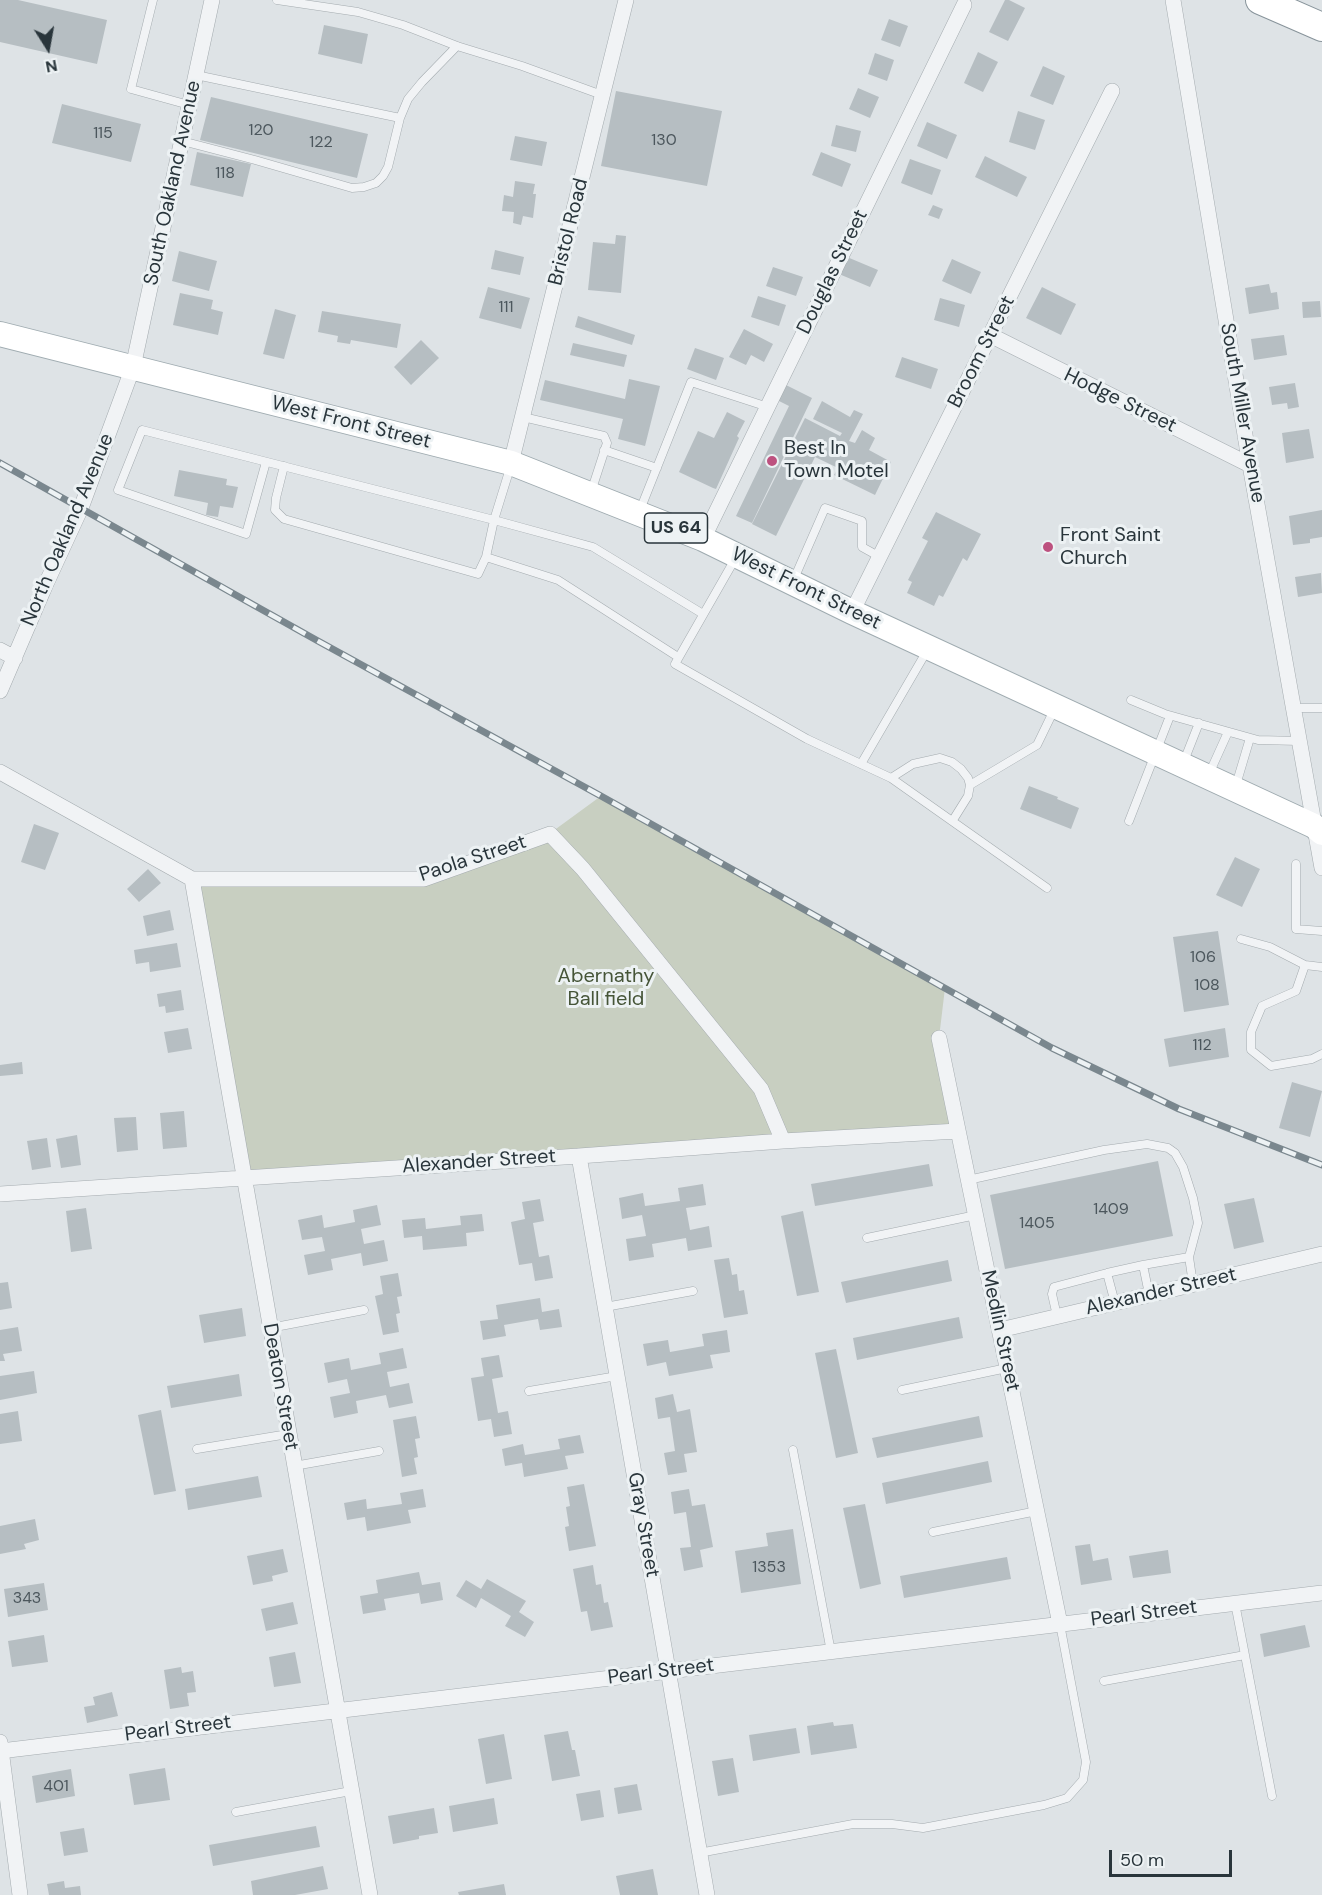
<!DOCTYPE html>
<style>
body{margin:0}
#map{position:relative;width:1322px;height:1895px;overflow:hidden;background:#dee3e6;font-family:"DM Sans",sans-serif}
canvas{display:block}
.north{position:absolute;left:18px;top:18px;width:60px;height:60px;-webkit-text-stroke:4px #edf2f4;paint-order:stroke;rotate:169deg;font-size:16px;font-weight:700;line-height:24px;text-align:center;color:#29353b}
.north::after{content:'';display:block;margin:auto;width:21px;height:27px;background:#29353b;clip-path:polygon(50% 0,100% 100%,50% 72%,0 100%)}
.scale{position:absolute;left:1109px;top:1850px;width:123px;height:27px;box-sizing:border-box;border:3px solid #29353b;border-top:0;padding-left:8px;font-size:18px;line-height:21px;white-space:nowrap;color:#29353b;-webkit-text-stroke:4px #edf2f4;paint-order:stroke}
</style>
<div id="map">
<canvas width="1322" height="1895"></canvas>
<div class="north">N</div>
<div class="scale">50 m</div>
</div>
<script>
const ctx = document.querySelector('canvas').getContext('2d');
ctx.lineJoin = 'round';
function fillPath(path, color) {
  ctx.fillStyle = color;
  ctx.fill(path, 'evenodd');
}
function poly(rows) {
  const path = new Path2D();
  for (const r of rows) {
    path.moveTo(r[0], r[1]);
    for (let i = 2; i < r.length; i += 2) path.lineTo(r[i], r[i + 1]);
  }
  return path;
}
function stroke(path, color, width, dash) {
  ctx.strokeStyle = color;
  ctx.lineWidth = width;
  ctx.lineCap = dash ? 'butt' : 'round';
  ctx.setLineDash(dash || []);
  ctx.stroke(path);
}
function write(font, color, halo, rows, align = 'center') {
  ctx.font = font + ' "DM Sans",sans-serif';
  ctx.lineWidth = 6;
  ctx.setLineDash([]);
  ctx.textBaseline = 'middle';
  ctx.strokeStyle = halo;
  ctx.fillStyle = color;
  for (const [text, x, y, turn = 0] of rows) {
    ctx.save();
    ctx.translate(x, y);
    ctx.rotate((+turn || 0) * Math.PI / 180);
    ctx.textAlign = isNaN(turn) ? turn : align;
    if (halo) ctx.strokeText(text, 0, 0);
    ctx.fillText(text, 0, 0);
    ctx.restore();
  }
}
fillPath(poly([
 [601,796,945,988,939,1038,958,1131,243,1178,192,879,424,879,549,834]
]), '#c8cfc1');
fillPath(poly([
 [0,0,18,0,107,20,97,64,0,42],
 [1005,0,1009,0,1025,8,1008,41,989,32],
 [889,19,908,26,900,47,881,40],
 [324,25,368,34,362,64,318,54],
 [978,52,998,62,983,92,964,83],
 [875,53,894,60,887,81,868,74],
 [1043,66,1065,76,1053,105,1030,96],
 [858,88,879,97,870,118,849,109],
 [616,91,722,111,707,186,601,166],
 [211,97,368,134,357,178,200,140],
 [62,104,141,124,131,162,52,143],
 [1018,111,1045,120,1035,150,1009,142],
 [927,122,957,135,947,159,917,146],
 [836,125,861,131,856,152,831,146],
 [515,136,547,142,542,166,510,160],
 [197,152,251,164,243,197,190,185],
 [821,152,851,164,842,187,812,175],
 [985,156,1027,177,1017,197,975,177],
 [910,159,941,170,932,195,901,183],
 [515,181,535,184,533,194,536,194,533,218,523,216,521,225,513,223,514,212,502,211,504,195,513,197],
 [933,205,943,209,939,219,928,215],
 [616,235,626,236,621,293,588,290,593,242,615,244],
 [495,250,524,257,520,275,491,269],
 [179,251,217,261,209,291,172,281],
 [847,257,878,270,870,287,839,274],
 [952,259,981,272,971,294,942,281],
 [773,267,803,277,796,296,766,286],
 [1269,284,1271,293,1277,292,1279,309,1249,314,1245,288],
 [488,287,530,298,521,329,479,318],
 [1042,287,1076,304,1061,335,1026,318],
 [180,293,213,300,211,309,223,312,218,335,173,325],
 [758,296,786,305,779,326,751,317],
 [940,298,965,305,959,327,934,320],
 [1320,301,1321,317,1303,318,1302,302],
 [275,309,296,315,284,359,263,354],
 [322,311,401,324,397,348,351,340,350,344,337,342,338,336,318,332],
 [578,316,635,335,632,345,575,327],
 [744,329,773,344,764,362,751,355,746,365,729,357],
 [1284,335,1287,355,1254,360,1251,339],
 [421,340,439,358,411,385,394,367],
 [573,343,627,355,624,367,570,355],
 [695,348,724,358,716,380,687,369],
 [902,357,938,369,931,389,895,377],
 [629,379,660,386,645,446,618,439,623,419,540,400,545,380,625,399],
 [782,383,812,398,752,523,736,516,789,406,775,399],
 [1295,383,1299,407,1288,409,1287,403,1272,405,1269,387],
 [822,401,850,417,854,410,863,414,849,441,855,443,862,430,875,438,869,450,891,462,875,495,834,475,838,468,815,457,776,536,752,524,805,418,840,436,842,433,813,419],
 [727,412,745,421,737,436,739,438,716,489,713,488,679,472,698,431,714,438],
 [1309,429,1314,458,1286,463,1282,433],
 [179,470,227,479,226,485,238,487,233,508,220,506,218,517,206,515,208,503,174,496],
 [1322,510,1322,537,1310,539,1310,543,1293,545,1289,516],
 [936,512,981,534,967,561,963,558,943,597,939,595,934,606,907,593,912,582,908,580,928,541,922,538],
 [1321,573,1322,593,1298,597,1295,577],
 [1029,786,1058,797,1057,799,1079,808,1071,829,1020,809],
 [34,824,59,833,45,870,21,862],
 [1235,857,1260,869,1242,907,1216,895],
 [148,869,161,883,139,902,127,889],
 [170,910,174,930,147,936,143,916],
 [1218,931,1229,1005,1184,1012,1173,937],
 [177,943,181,967,150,972,149,962,136,964,134,950],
 [181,990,184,1010,166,1013,165,1006,159,1007,157,994],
 [188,1028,192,1049,168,1053,164,1032],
 [1225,1028,1229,1057,1169,1067,1164,1039],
 [22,1062,23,1074,0,1076,0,1065],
 [1292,1082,1322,1091,1310,1137,1279,1128],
 [184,1111,187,1147,163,1149,160,1113],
 [136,1117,138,1150,117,1152,114,1118],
 [77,1135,81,1165,61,1168,56,1139],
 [47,1138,51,1167,32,1170,27,1141],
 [1158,1161,1173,1236,1005,1269,990,1195],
 [929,1164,933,1186,815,1206,811,1184],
 [703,1184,706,1205,686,1208,690,1230,709,1226,712,1247,688,1251,686,1238,652,1244,654,1257,629,1261,626,1239,646,1236,642,1215,622,1219,619,1198,643,1193,645,1206,680,1201,678,1188],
 [1254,1198,1264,1242,1234,1249,1224,1204],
 [540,1199,544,1221,533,1223,539,1257,549,1255,553,1278,535,1281,532,1263,519,1265,511,1222,525,1219,522,1202],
 [377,1205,381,1225,361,1229,364,1244,384,1240,388,1261,363,1266,361,1253,331,1259,333,1270,308,1275,304,1255,325,1251,322,1237,302,1240,298,1220,322,1215,324,1228,355,1222,353,1210],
 [86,1208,92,1249,71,1252,66,1211],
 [803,1211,819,1292,797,1296,781,1216],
 [482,1214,484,1231,466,1233,467,1246,423,1250,422,1236,404,1238,402,1220,425,1218,426,1229,461,1225,460,1216],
 [729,1258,732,1275,737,1274,739,1291,744,1290,748,1314,724,1318,714,1260],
 [948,1260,952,1281,846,1303,841,1282],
 [398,1273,402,1296,397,1297,400,1313,396,1314,399,1332,383,1335,375,1296,383,1294,380,1276],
 [8,1282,12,1308,0,1310,0,1283],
 [540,1298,542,1312,559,1309,562,1327,540,1330,538,1319,504,1325,506,1336,483,1340,480,1321,498,1319,496,1305],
 [242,1308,246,1336,204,1343,199,1315],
 [959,1317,963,1338,857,1360,853,1338],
 [18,1327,22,1351,3,1354,5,1361,0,1361,0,1330],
 [727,1330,730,1352,710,1355,713,1368,669,1376,666,1362,647,1366,643,1344,668,1340,670,1352,704,1346,702,1334],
 [403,1348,407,1368,387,1372,390,1387,409,1383,413,1403,389,1408,386,1395,356,1401,358,1413,334,1418,330,1397,350,1393,347,1379,328,1383,324,1363,349,1358,351,1370,381,1364,379,1353],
 [836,1349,858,1453,836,1458,815,1353],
 [499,1355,503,1377,492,1379,498,1413,508,1411,512,1434,494,1437,491,1419,478,1421,471,1378,484,1376,481,1358],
 [34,1371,37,1393,0,1400,0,1376],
 [239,1374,242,1396,171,1408,167,1386],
 [673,1394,677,1412,690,1409,697,1452,684,1454,687,1472,668,1475,664,1453,675,1451,670,1417,658,1419,655,1398],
 [161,1410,176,1491,154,1495,138,1415],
 [18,1411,22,1441,0,1444,0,1414],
 [416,1416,420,1438,415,1439,418,1457,414,1458,417,1474,402,1477,393,1420],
 [979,1416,983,1437,877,1458,872,1438],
 [580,1435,584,1453,565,1456,568,1469,524,1477,522,1463,505,1466,502,1449,523,1444,525,1455,560,1449,558,1439],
 [988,1461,992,1482,886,1504,882,1483],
 [258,1476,262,1497,188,1510,185,1489],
 [584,1484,596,1546,569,1551,565,1527,569,1526,566,1507,570,1506,567,1487],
 [423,1489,426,1507,408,1510,411,1523,367,1531,365,1517,347,1520,344,1503,366,1499,367,1509,402,1504,400,1493],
 [689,1489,692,1506,705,1504,713,1547,700,1550,703,1567,684,1571,680,1548,691,1547,686,1512,674,1514,671,1492],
 [865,1504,881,1584,860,1589,843,1508],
 [35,1519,39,1540,24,1544,26,1549,0,1554,0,1526],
 [793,1529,801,1584,741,1593,735,1551,768,1546,766,1533],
 [1090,1544,1093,1561,1108,1558,1112,1580,1081,1585,1075,1546],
 [283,1549,288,1572,272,1576,273,1581,253,1585,247,1556],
 [1168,1550,1171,1573,1133,1578,1129,1556],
 [1007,1557,1011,1579,904,1598,900,1576],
 [593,1565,596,1585,601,1584,604,1603,608,1602,613,1627,591,1631,587,1611,581,1612,573,1569],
 [419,1572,422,1585,440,1582,443,1600,421,1604,419,1593,384,1599,386,1610,363,1614,360,1596,378,1593,376,1580],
 [487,1579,526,1601,519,1612,534,1622,525,1637,505,1626,511,1616,481,1598,476,1608,456,1596,466,1580,481,1589],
 [44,1583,48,1610,8,1617,4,1589],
 [293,1602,298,1624,266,1631,261,1609],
 [1305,1625,1310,1647,1264,1657,1260,1634],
 [44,1635,48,1662,12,1667,8,1641],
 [295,1652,301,1683,274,1687,269,1657],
 [181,1667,182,1673,193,1671,196,1692,187,1693,189,1706,170,1709,164,1670],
 [112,1692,118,1716,87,1723,84,1707,95,1705,93,1697],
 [833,1722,834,1726,853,1724,857,1748,811,1755,807,1726],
 [796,1728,800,1753,753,1761,749,1735],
 [568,1731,572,1750,575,1750,580,1776,552,1781,544,1735],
 [504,1734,512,1779,486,1784,478,1739],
 [733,1758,739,1792,718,1796,712,1761],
 [165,1768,170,1800,134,1805,129,1774],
 [71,1769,75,1796,36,1803,32,1776],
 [637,1784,642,1810,618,1814,614,1788],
 [600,1790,604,1817,581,1821,576,1794],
 [494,1798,498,1824,453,1832,449,1806],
 [434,1808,438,1833,419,1836,419,1839,393,1844,388,1816],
 [316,1826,320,1847,213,1866,209,1845],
 [84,1828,88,1852,64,1856,60,1832],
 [323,1866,328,1889,295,1895,253,1895,251,1881],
 [653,1869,658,1895,620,1895,616,1876],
 [64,1881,65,1888,80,1886,81,1895,49,1895,47,1884],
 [504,1884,506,1895,459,1895,458,1892]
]), '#b6bec2');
const lane = poly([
 [153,0,131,89,189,105],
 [277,0,358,12,403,25,457,46,522,66,602,95],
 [196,75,400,118],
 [182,141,255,160,352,188,364,187,376,183,383,176,388,167,400,118,408,99,422,82,457,46],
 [523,417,604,436,607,443,591,492],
 [604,450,657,468],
 [266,462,246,534,118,490,142,430,494,520,593,547,703,614],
 [284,466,276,498,275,510,284,519,478,574,486,557,494,520,511,465],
 [640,510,691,382,768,407],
 [486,557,558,580,678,657],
 [735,559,675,664,807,739,891,778,1047,888],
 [794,579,825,508,862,521,862,547,880,557],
 [1131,700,1165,714,1258,740,1299,741],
 [1293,708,1322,708],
 [1184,761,1199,723],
 [861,764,928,649],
 [1209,774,1228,732],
 [891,778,913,764,940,758,952,762,961,769,968,778,970,785],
 [1236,785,1250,738],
 [953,820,968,796,970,785,1037,745,1054,710],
 [1129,821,1170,716],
 [1296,864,1296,929,1322,931],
 [1241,939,1270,947,1305,965,1322,967],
 [1305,965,1296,991,1262,1006,1251,1032,1251,1050,1271,1066,1312,1059,1322,1054],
 [968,1180,1104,1150,1147,1144,1168,1148,1175,1153,1183,1167,1193,1198,1198,1223,1189,1257,1193,1284],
 [867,1238,976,1215],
 [1143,1265,1189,1257],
 [1107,1273,1115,1303],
 [605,1307,693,1291],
 [1057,1316,1052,1294,1054,1287,1107,1273,1143,1265,1149,1294],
 [270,1328,364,1310],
 [902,1390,1007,1368],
 [529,1391,617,1376],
 [197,1449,288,1434],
 [793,1450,831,1652],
 [294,1466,379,1451],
 [933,1532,1037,1511],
 [1235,1603,1272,1796],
 [1104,1681,1245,1655],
 [236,1812,351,1791],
 [699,1853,853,1824,892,1824,923,1828,1044,1805,1067,1798,1083,1780,1086,1762,1060,1624]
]);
const street = poly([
 [1173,0,1250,465,1322,868],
 [990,335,1250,465],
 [511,463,626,0],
 [703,539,964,5],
 [852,612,1112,91],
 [0,650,15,658],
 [0,691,45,586,81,508,133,367,212,0],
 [0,772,192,879,424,879,550,834,583,869,761,1089,783,1141],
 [192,879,370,1895],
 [939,1038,1060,1624],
 [579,1156,707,1895],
 [0,1194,579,1156,783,1141,958,1131],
 [1000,1330,1322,1254],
 [0,1742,20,1895],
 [0,1751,1322,1593]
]);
const primary = poly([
 [0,334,511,463,703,539,852,612,1314,826,1322,833]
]);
const highway = poly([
 [1260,0,1322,27]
]);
stroke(lane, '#a4abaf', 9);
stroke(street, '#a4abaf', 16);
stroke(primary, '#9fabb0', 26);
stroke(highway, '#88949b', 30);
stroke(lane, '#f1f3f5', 8);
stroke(street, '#f1f3f5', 15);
stroke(primary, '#fff', 24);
stroke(highway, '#fff', 28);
const rail = poly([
 [0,463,318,641,601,796,1052,1048,1179,1109,1322,1165]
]);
stroke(rail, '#7a878e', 7);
stroke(rail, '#edf2f4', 4.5, [14]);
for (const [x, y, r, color] of [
 [772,461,6,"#bd517f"],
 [1048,547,6,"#bd517f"]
]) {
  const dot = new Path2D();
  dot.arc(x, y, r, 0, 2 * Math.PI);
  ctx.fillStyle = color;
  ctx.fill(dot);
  stroke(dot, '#edf2f4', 2);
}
write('16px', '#4c575d', null, [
 ["120",261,131],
 ["115",103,134],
 ["130",664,141],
 ["122",321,143],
 ["118",225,174],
 ["111",506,308],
 ["106",1203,958],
 ["108",1207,986],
 ["112",1202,1046],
 ["1409",1111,1210],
 ["1405",1037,1224],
 ["1353",769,1568],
 ["343",27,1599],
 ["401",56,1787]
]);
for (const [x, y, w] of [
 [676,528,63]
]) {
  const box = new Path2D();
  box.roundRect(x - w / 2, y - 15, w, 30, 4.5);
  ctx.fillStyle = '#edf2f4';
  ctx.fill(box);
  stroke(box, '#29353b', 1.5);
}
write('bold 18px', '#29353b', null, [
 ["US 64",676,528]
]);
write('20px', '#29353b', '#edf2f4', [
 ["South Oakland Avenue",173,183,-78],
 ["Bristol Road",569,232,-76],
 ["Douglas Street",833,272,-64],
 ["Broom Street",982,352,-63],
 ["Hodge Street",1120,401,26],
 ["South Miller Avenue",1242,413,80],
 ["West Front Street",351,423,14],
 ["North Oakland Avenue",68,530,-67],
 ["West Front Street",806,589,26],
 ["Paola Street",473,859,-18],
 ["Alexander Street",479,1162,-4],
 ["Alexander Street",1161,1292,-13],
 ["Medlin Street",1000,1331,78],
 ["Deaton Street",280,1387,80],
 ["Gray Street",643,1525,80],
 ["Pearl Street",1144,1614,-7],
 ["Pearl Street",661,1672,-7],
 ["Pearl Street",178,1729,-7]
]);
write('20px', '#29353b', '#edf2f4', [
 ["Best In",784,449],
 ["Town Motel",784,472],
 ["Front Saint",1060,536],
 ["Church",1060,559]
], 'left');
write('20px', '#465538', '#edf2f4', [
 ["Abernathy",606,977],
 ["Ball field",606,1000]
]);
</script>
